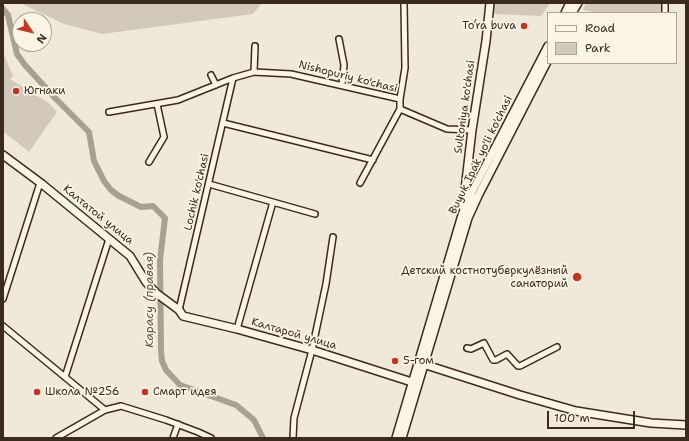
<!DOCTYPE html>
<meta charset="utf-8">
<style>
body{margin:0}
#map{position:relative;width:689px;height:441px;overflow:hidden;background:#f0e9d9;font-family:"Shantell Sans",sans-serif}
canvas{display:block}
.frame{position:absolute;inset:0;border:4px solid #3b2a1e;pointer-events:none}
.legend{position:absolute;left:547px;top:12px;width:130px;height:52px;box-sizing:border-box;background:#fcf5e5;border:1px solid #afa495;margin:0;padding:5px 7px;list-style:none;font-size:12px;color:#3b2a1e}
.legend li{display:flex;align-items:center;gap:8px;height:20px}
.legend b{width:20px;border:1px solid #afa495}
.north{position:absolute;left:12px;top:12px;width:40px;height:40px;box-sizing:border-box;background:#fcf5e5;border:1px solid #afa495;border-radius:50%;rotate:125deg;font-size:11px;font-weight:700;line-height:16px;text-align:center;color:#3b2a1e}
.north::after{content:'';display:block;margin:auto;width:14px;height:18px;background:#c8321e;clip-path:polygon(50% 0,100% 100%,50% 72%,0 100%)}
.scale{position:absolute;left:547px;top:411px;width:88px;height:18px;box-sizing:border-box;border:2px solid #3b2a1e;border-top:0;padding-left:5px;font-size:12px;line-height:14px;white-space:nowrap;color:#3b2a1e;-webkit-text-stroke:3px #fcf5e5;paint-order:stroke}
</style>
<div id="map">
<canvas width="689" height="441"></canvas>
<div class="frame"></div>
<ul class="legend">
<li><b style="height:5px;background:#fcf5e5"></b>Road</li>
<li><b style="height:11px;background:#d2c9ba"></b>Park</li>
</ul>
<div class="north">N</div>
<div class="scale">100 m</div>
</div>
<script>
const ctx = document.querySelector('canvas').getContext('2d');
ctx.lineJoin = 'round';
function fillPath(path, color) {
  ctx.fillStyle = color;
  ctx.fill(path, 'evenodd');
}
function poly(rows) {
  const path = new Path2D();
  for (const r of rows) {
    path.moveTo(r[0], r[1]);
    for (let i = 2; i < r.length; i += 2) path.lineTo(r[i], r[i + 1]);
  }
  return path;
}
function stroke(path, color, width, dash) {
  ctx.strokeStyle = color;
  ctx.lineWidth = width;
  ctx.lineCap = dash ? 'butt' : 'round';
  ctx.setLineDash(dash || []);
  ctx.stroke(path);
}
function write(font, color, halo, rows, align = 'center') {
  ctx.font = font + ' "Shantell Sans",sans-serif';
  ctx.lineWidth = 3.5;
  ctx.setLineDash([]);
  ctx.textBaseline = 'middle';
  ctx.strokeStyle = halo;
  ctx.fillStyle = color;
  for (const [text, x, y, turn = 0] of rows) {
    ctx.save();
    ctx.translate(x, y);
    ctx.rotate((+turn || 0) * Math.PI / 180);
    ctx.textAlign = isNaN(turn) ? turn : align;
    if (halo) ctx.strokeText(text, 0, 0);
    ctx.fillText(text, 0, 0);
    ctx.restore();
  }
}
fillPath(poly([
 [20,3,262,3,253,14,102,34,64,24],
 [494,3,550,3,541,16,494,14],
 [586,3,662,3,662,13,598,13,583,10],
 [3,52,13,76,10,79,50,104,57,112,29,152,3,131]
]), '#d2c9ba');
stroke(poly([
 [3,9,8,15,17,54,25,65,56,99,89,132,94,161,104,181,111,190,119,196,141,207,153,206,165,218,160,260,161,350,162,361,166,370,180,385,236,405,254,420,263,438]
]), '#aaa091', 6);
const street = poly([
 [665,13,665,3],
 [339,39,344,65,342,85],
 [254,72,255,46],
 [211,75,216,85],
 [400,99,405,68,404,3],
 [109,112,178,100,233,78,254,72,291,74,400,99,400,109,447,129,472,130],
 [223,123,373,160],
 [149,162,164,137,157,104],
 [360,183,400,109],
 [209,184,315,214],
 [3,299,40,183],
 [179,310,233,78],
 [3,326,105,410],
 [237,329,273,202],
 [467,348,471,349,484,343,493,360,496,360,507,354,518,366,520,366,557,347],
 [65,377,109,239],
 [56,438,105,410,121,406,166,420,198,432,211,438],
 [173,438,178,424],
 [293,438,294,418,312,350,326,284,333,237]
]);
const secondary = poly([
 [565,13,570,3],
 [572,13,578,3],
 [3,155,42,184,130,256,146,282,156,293,179,310,183,316,237,329,312,350,418,384],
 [463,207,472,130,486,41,490,3],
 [420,363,520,395,576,411,651,423,686,425],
 [396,438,462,215,472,192,548,46],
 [402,438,468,218,478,196,548,60]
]);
stroke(street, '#3b2a1e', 8);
stroke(secondary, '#3b2a1e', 10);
stroke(street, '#fcf5e5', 5);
stroke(secondary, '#fcf5e5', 7);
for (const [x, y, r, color] of [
 [524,26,4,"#c8321e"],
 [16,91,4,"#c8321e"],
 [577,277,5,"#c8321e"],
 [395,361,4,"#c8321e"],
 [37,392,4,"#c8321e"],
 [145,392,4,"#c8321e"]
]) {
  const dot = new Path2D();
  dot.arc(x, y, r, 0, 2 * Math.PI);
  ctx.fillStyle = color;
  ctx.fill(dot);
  stroke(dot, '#fcf5e5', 1.5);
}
write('11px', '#3b2a1e', '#fcf5e5', [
 ["To‘ra buva",516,26,"right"],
 ["Югнаки",24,91],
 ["Детский костнотуберкулёзный",568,271,"right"],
 ["санаторий",568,284,"right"],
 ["5-гом",403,361],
 ["Школа №256",45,392],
 ["Смарт идея",153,392]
], 'left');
write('11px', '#3b2a1e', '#fcf5e5', [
 ["Nishopuriy ko'chasi",348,77,14],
 ["Sultoniya ko'chasi",465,107,-82],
 ["Buyuk Ipak yo'li ko'chasi",481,155,-64],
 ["Lochik ko'chasi",197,192,-77],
 ["Калтатой улица",98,215,39],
 ["Калтарой улица",294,334,16]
]);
write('italic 12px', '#625346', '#fcf5e5', [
 ["Карасу (правая)",150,300,-90]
]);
</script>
